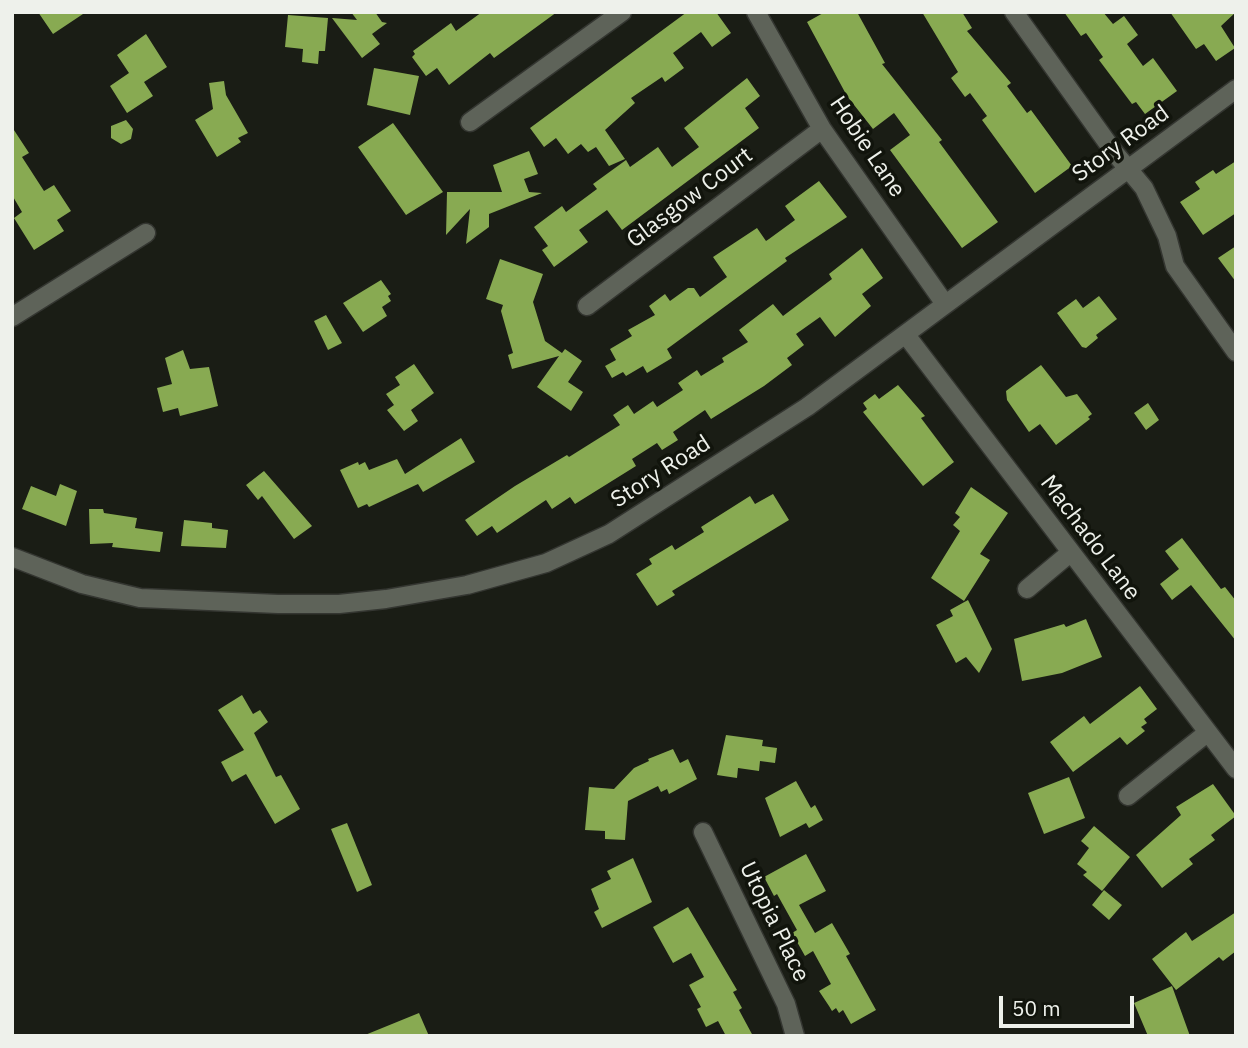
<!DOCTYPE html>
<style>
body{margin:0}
#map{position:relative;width:1248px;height:1048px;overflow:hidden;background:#1a1d15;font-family:"IBM Plex Sans",sans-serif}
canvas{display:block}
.frame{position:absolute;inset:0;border:14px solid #eef1eb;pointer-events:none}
.scale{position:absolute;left:999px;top:996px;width:135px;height:32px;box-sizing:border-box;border:4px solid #eef1eb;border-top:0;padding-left:9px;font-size:21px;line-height:24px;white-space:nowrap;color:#eef1eb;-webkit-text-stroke:5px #11140c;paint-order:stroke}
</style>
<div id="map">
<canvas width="1248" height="1048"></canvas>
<div class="frame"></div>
<div class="scale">50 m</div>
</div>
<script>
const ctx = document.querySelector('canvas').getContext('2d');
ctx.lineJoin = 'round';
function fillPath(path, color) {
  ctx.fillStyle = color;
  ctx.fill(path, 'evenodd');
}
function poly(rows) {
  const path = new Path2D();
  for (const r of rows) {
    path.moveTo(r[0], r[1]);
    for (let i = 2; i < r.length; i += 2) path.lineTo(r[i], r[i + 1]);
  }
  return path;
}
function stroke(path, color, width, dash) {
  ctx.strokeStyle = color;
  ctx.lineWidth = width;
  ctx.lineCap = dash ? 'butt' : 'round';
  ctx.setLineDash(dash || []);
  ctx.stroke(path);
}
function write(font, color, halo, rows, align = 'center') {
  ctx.font = font + ' "IBM Plex Sans",sans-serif';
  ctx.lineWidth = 7;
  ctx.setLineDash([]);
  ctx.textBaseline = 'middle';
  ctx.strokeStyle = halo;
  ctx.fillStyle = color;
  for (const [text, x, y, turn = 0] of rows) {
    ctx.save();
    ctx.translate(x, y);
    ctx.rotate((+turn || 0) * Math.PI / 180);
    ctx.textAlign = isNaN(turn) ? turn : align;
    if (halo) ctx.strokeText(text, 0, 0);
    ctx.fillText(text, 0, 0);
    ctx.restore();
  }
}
fillPath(poly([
 [38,12,86,12,53,34],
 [351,12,375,12,382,22,387,23,372,34,380,44,362,58,332,18,357,20],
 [482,12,557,12,494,58,490,53,449,85,437,68,426,76,412,57,415,54,413,51,451,23,456,31],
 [687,12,716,12,731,33,712,47,701,32,673,53,684,68,665,82,662,77,631,98,635,103,605,130,625,159,609,166,596,147,588,152,581,144,568,154,556,138,544,147,530,128],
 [825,12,857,12,885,63,882,64,942,140,939,142,998,222,962,248,890,150,910,135,894,113,873,129,847,96,807,22],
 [922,12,962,12,972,28,967,31,1011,83,1007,86,1027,113,1031,110,1072,166,1035,193,982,120,987,116,970,93,965,97,951,78,958,72],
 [1064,12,1103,12,1113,24,1124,16,1138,35,1127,44,1143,66,1153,58,1177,91,1145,114,1136,102,1132,104,1099,60,1103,57,1086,33,1081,36],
 [1170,12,1236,12,1221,26,1235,48,1216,61,1204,44,1196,49],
 [288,15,328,18,325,51,319,51,318,64,302,62,303,49,285,47],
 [146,34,167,67,144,82,153,96,127,113,110,86,129,73,117,55],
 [374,68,419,76,410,115,367,105],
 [747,78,760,96,745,108,759,128,622,230,607,210,579,230,588,242,554,267,542,250,548,246,534,227,562,206,566,212,597,189,593,184,626,160,630,167,658,147,672,167,699,147,684,128],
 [224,81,226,95,248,133,238,138,241,142,217,157,195,120,213,109,209,83],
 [126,120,133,129,131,139,121,144,111,138,111,126],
 [393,123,443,192,406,215,358,147],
 [12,127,29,153,22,157,44,191,54,185,71,211,57,220,64,231,34,250,14,218,22,212,12,195],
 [529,151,538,174,524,179,529,192,542,193,489,214,489,227,466,244,470,209,446,235,447,192,502,192,493,165],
 [1236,161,1236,213,1203,235,1180,202,1200,189,1195,182,1213,170,1216,174],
 [819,181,847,217,785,258,787,261,667,349,672,358,647,373,643,366,626,376,623,372,612,378,605,366,616,360,610,349,632,336,628,330,655,315,649,306,665,294,670,301,688,288,694,288,700,297,727,277,713,257,757,228,766,241,769,239,795,220,785,206],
 [1236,246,1236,282,1218,258],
 [862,248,883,278,862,294,871,306,835,337,820,317,796,334,804,345,787,358,792,365,764,386,711,419,705,410,673,432,678,440,662,450,657,443,632,459,636,466,575,504,570,497,552,509,546,500,497,533,492,526,477,536,465,520,515,486,567,455,569,457,620,425,613,415,628,405,634,414,653,401,657,407,683,390,678,383,697,370,701,376,724,362,722,358,748,342,739,330,773,304,783,316,832,279,829,274],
 [500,259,543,274,533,302,545,341,562,353,565,349,582,361,568,382,583,392,571,411,537,387,559,356,512,369,508,355,513,353,501,311,503,305,486,299],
 [381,280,391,294,388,296,391,301,382,307,387,316,363,332,343,303],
 [1099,296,1117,319,1096,335,1098,338,1086,348,1082,347,1057,313,1076,299,1083,308],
 [326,315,342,343,328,350,314,321],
 [183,350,190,369,209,367,218,406,180,416,178,408,163,412,157,388,172,384,165,358],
 [414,364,434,393,411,410,418,421,404,431,387,410,394,405,386,394,400,385,395,377],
 [1041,365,1066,397,1077,394,1092,414,1088,417,1090,419,1056,445,1040,424,1029,432,1007,400,1006,391],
 [898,385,925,416,921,418,954,462,923,486,863,412,867,409,863,403,875,394,879,399],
 [1148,403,1159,420,1146,430,1134,413],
 [461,438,475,462,423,492,418,484,369,507,367,504,358,508,340,470,358,462,359,465,365,462,369,470,397,459,405,474],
 [264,471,312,526,294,539,262,496,258,500,246,485],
 [60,484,77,491,66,526,22,509,31,486,56,496],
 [971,487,1008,513,980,554,990,560,964,601,931,578,960,531,953,525,960,517,955,513],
 [773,494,789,520,672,591,675,595,657,606,636,574,652,564,649,559,672,545,675,550,704,532,701,527,750,496,755,504],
 [89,509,103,509,104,513,137,518,135,528,163,532,160,552,112,547,113,543,90,544],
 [184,520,212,523,212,528,228,530,226,548,181,546],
 [1182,538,1221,589,1225,587,1236,601,1236,641,1191,585,1172,600,1160,584,1179,569,1165,551],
 [968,600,992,649,979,673,966,657,956,663,936,625,953,616,950,610],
 [1086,619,1102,657,1062,673,1022,681,1014,639,1064,624,1066,627],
 [1140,686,1157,709,1144,719,1147,723,1141,727,1145,731,1127,745,1120,737,1073,772,1050,742,1084,716,1090,724],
 [242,695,253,714,260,710,268,722,254,733,276,777,281,775,300,809,275,824,246,774,232,782,221,762,244,750,218,710],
 [726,735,763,740,762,746,777,748,775,763,760,761,759,771,738,768,737,778,717,775],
 [673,749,680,763,688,759,697,779,669,794,667,789,661,792,658,786,628,801,625,840,605,839,605,831,585,830,589,787,614,789,634,768,649,761,648,759],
 [1069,777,1085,818,1044,834,1028,793],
 [796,781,811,808,815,805,823,820,809,828,806,823,780,837,765,798],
 [1213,784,1236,816,1211,835,1215,840,1189,859,1193,864,1162,888,1136,855,1181,815,1176,807],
 [347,823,372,885,357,892,331,829],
 [1094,826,1130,857,1102,891,1083,875,1087,872,1077,864,1089,848,1081,841],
 [806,854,826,891,799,905,815,933,832,923,850,954,846,956,876,1010,851,1024,843,1010,839,1013,836,1008,832,1011,829,1006,819,991,831,984,813,951,805,956,792,933,797,930,777,894,774,896,764,877],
 [633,858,652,902,602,928,594,912,599,909,591,889,611,879,607,871],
 [1104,890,1122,905,1109,920,1092,905],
 [688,907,737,990,733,992,742,1008,739,1010,753,1036,726,1036,718,1021,706,1027,697,1009,701,1007,689,985,704,977,691,953,673,963,653,927],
 [1236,912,1236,951,1223,961,1219,957,1176,990,1152,959,1186,932,1192,941],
 [1172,986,1190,1036,1148,1036,1134,1003],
 [419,1013,429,1036,365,1036,365,1035]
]), '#88aa52');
const minor = poly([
 [756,12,822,129,945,304],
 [1014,12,1114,152,1144,188,1167,236,1175,266,1236,352],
 [470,122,622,12],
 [587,306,822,129],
 [12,317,146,233],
 [906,335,1236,769],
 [12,557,82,584,140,598,278,604,339,604,386,599,467,585,546,563,609,534,807,407,1236,89],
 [1027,589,1070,553],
 [1128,796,1207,733],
 [703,832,786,1004,795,1036]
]);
stroke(minor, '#343631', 21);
stroke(minor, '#5e6359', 18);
write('23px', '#eef1eb', '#11140c', [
 ["Story Road",1121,144,-36],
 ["Hobie Lane",867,147,56],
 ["Glasgow Court",690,198,-37],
 ["Story Road",661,472,-33],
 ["Machado Lane",1090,538,53],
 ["Utopia Place",774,922,64]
]);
</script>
